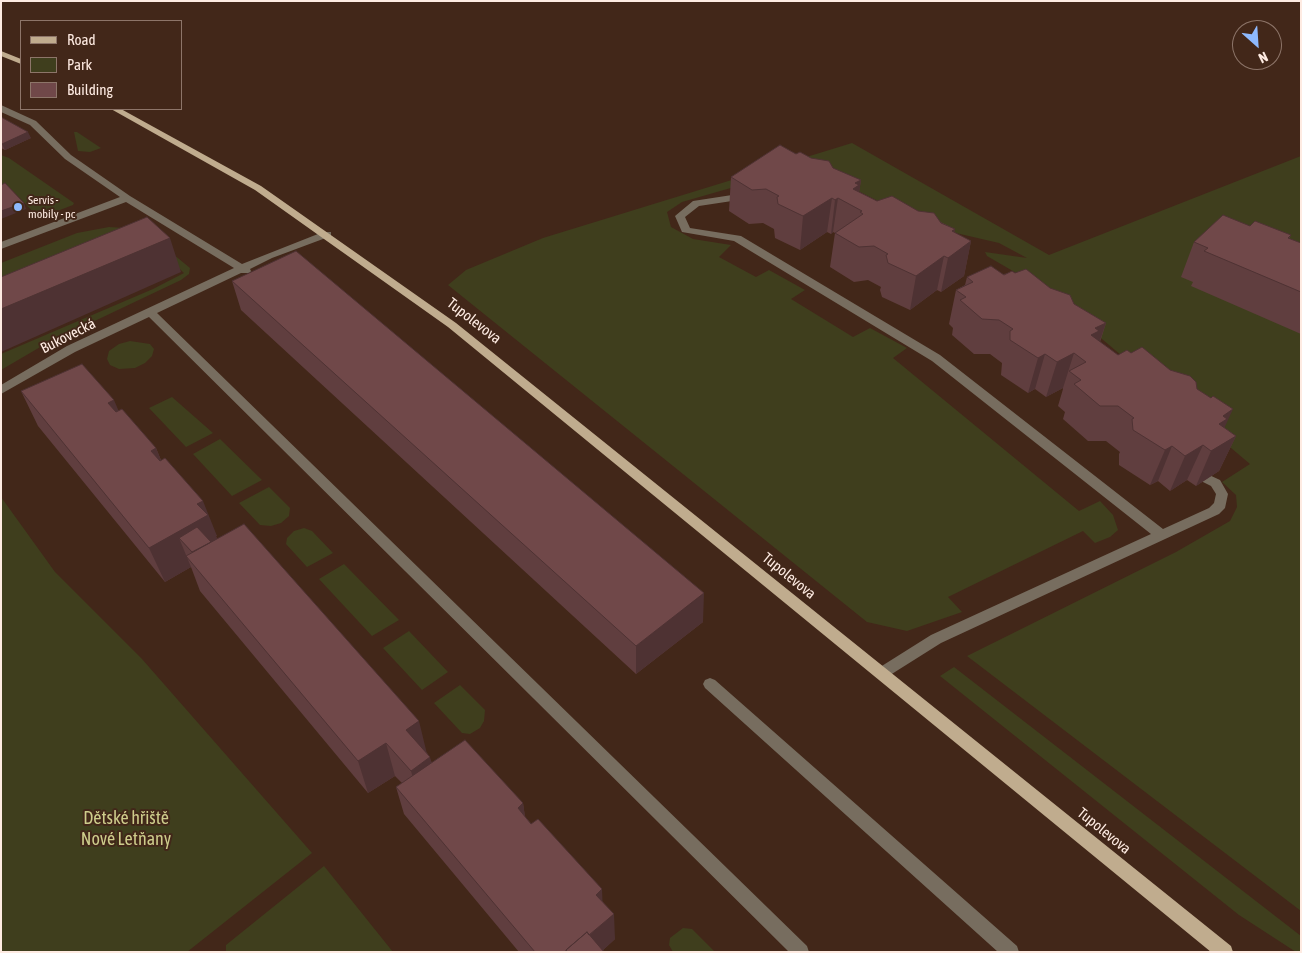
<!DOCTYPE html>
<meta charset="utf-8">
<style>
body{margin:0}
#map{position:relative;width:1302px;height:953px;overflow:hidden;background:#422719;font-family:"Asap Condensed",sans-serif}
canvas{display:block}
.frame{position:absolute;inset:0;border:2px solid #feebe2;pointer-events:none}
.legend{position:absolute;left:20px;top:20px;width:162px;height:90px;box-sizing:border-box;background:#422719;border:1px solid #8d7569;margin:0;padding:6px 9px;list-style:none;font-size:15px;color:#feebe2}
.legend li{display:flex;align-items:center;gap:10px;height:25px}
.legend b{width:25px;border:1px solid #8d7569}
.north{position:absolute;left:1232px;top:20px;width:50px;height:50px;box-sizing:border-box;background:#422719;border:1px solid #8d7569;border-radius:50%;rotate:154deg;font-size:14px;font-weight:700;line-height:20px;text-align:center;color:#feebe2}
.north::after{content:'';display:block;margin:auto;width:18px;height:22px;background:#8eb9fd;clip-path:polygon(50% 0,100% 100%,50% 72%,0 100%)}
</style>
<div id="map">
<canvas width="1302" height="953"></canvas>
<div class="frame"></div>
<ul class="legend">
<li><b style="height:6px;background:#c0ac8e"></b>Road</li>
<li><b style="height:14px;background:#3f3e1d"></b>Park</li>
<li><b style="height:14px;background:#704849"></b>Building</li>
</ul>
<div class="north">N</div>
</div>
<script>
const ctx = document.querySelector('canvas').getContext('2d');
ctx.lineJoin = 'round';
function fillPath(path, color) {
  ctx.fillStyle = color;
  ctx.fill(path, 'evenodd');
}
function poly(rows) {
  const path = new Path2D();
  for (const r of rows) {
    path.moveTo(r[0], r[1]);
    for (let i = 2; i < r.length; i += 2) path.lineTo(r[i], r[i + 1]);
  }
  return path;
}
function stroke(path, color, width, dash) {
  ctx.strokeStyle = color;
  ctx.lineWidth = width;
  ctx.lineCap = dash ? 'butt' : 'round';
  ctx.setLineDash(dash || []);
  ctx.stroke(path);
}
function write(font, color, halo, rows, align = 'center') {
  ctx.font = font + ' "Asap Condensed",sans-serif';
  ctx.lineWidth = 4;
  ctx.setLineDash([]);
  ctx.textBaseline = 'middle';
  ctx.strokeStyle = halo;
  ctx.fillStyle = color;
  for (const [text, x, y, turn = 0] of rows) {
    ctx.save();
    ctx.translate(x, y);
    ctx.rotate((+turn || 0) * Math.PI / 180);
    ctx.textAlign = isNaN(turn) ? turn : align;
    if (halo) ctx.strokeText(text, 0, 0);
    ctx.fillText(text, 0, 0);
    ctx.restore();
  }
}
fillPath(poly([
 [74,132,77,132,101,148,90,152,78,151],
 [852,143,1049,255,1301,156,1301,911,967,656,1176,552,1230,521,1237,507,1236,495,1222,482,1250,464,1083,323,1018,274,987,256,985,252,1027,258,999,243,930,227,844,184,783,173,682,202,667,212,671,227,693,239,731,245,719,257,756,277,769,270,805,290,791,299,853,337,870,328,907,348,893,358,1079,511,1100,501,1113,515,1118,530,1110,537,1095,543,1083,531,948,597,962,612,907,631,867,622,448,285,466,270,543,238],
 [1,155,9,158,74,203,73,205,39,218,9,187,1,190],
 [109,227,124,228,156,240,190,268,189,274,181,280,42,346,1,370,1,354,153,289,184,273,159,249,1,313,1,263,77,233],
 [130,341,150,344,154,349,152,356,145,363,135,368,119,369,110,365,107,359,109,351,119,344],
 [172,397,213,433,186,447,149,408],
 [220,439,262,480,232,496,193,454],
 [269,487,290,508,289,516,281,523,271,526,260,525,239,503],
 [1,497,55,572,142,659,312,853,187,952,1,952],
 [304,528,312,531,333,553,307,567,286,544,287,538,294,531],
 [344,564,399,620,372,636,319,579],
 [409,631,448,672,422,690,383,648],
 [954,667,1301,936,1301,952,1296,952,1239,915,940,676],
 [460,685,485,710,484,721,480,728,470,734,462,733,434,703],
 [324,866,393,952,226,952,226,945],
 [683,928,692,929,715,952,673,952,669,945,670,938]
]), '#3f3e1d');
fillPath(poly([
 [1,105,36,121,71,155,130,196,242,264,323,232,331,232,331,236,272,258,250,269,251,271,250,273,241,273,157,313,807,946,809,952,789,952,149,317,75,352,1,394,1,385,67,346,234,268,126,202,1,249,1,242,120,197,65,159,30,125,1,112,1,105],
 [732,195,747,197,752,200,747,203,732,201,699,206,685,217,690,228,741,236,940,355,1163,529,1209,508,1214,503,1216,494,1211,486,1203,482,1201,479,1203,476,1207,474,1220,480,1228,494,1225,508,1219,514,941,643,887,677,882,679,877,677,875,673,877,669,931,635,1151,534,932,361,734,241,682,232,675,216,693,201,732,195],
 [710,678,715,680,1017,946,1019,952,998,952,705,688,703,684,705,680,710,678]
]), '#776d5f');
fillPath(poly([
 [1,51,21,59,21,64,1,56,1,51],
 [111,109,121,109,261,186,456,323,1231,946,1233,952,1211,952,448,327,255,190,111,109]
]), '#c0ac8e');
fillPath(poly([
 [1,117,31,138,5,150,1,148],
 [796,154,861,180,859,192,877,201,918,211,955,229,954,233,971,241,964,276,941,292,937,290,910,310,882,297,880,290,881,287,868,280,854,282,830,267,835,233,833,232,831,234,827,232,800,250,775,238,774,229,763,223,749,224,729,211,731,177],
 [1250,226,1291,235,1289,239,1301,243,1301,334,1191,286,1193,282,1181,277,1194,242],
 [1015,273,1050,288,1074,304,1106,323,1100,342,1118,355,1131,353,1170,370,1197,389,1225,428,1236,436,1219,471,1196,486,1187,480,1170,491,1158,481,1150,485,1119,465,1119,454,1120,452,1106,441,1088,441,1063,419,1065,412,1058,406,1063,389,1063,388,1046,397,1035,389,1028,393,1001,375,1002,363,990,354,974,354,952,335,953,328,949,324,956,290,965,285,967,277],
 [232,281,703,622,636,674,241,310],
 [21,391,119,411,156,448,161,460,217,536,216,536,217,539,427,753,432,763,523,803,525,817,603,902,615,939,603,950,604,952,519,952,404,814,396,787,402,783,395,776,368,793,200,591,191,567,165,582,38,426]
]), '#603e3f');
fillPath(poly([
 [28,132,31,138,5,150,2,144],
 [861,180,857,208,853,189,855,183],
 [832,198,827,232,800,250,803,216],
 [838,198,833,232,831,234,835,200],
 [24,203,26,209,1,219,1,211],
 [955,229,949,257,971,241,964,276,941,292,948,258,952,231],
 [170,238,181,272,1,352,1,309],
 [944,256,937,290,910,310,916,276],
 [1106,323,1094,358,1091,335,1095,328],
 [1074,353,1063,388,1046,397,1057,362],
 [1045,354,1035,389,1028,393,1038,358],
 [114,400,129,435,108,403],
 [1233,409,1217,444,1236,436,1219,471,1196,486,1211,451,1219,424,1223,416],
 [1203,445,1187,480,1170,491,1185,456],
 [1172,446,1158,481,1150,485,1165,450],
 [156,448,170,483,151,451],
 [203,501,217,536,216,536,221,550,196,557,179,538,191,567,165,582,149,548,197,504],
 [704,593,703,622,636,674,636,646],
 [419,721,427,754,406,730],
 [386,743,395,776,368,793,358,761],
 [430,757,438,789,420,803,411,771],
 [523,803,527,830,518,808],
 [602,889,603,914,596,895],
 [614,914,615,939,601,952,570,952]
]), '#4e3233');
const building = poly([
 [1,117,28,132,2,144,1,144,1,117],
 [780,145,796,154,800,152,811,158,829,161,833,168,861,180,855,183,859,185,853,189,877,201,892,196,918,211,934,213,941,223,955,229,952,231,971,241,948,258,944,256,916,276,888,263,886,255,888,254,874,246,859,247,835,233,863,214,860,212,862,211,838,198,835,200,832,198,803,216,778,204,777,197,779,196,766,189,752,190,731,177,780,145],
 [5,183,24,203,1,211,1,185,5,183],
 [1223,215,1250,226,1255,221,1291,235,1288,238,1301,243,1301,292,1204,251,1208,248,1194,242,1223,215],
 [147,217,170,238,1,309,1,277,147,217],
 [296,251,704,593,636,646,232,281,296,251],
 [991,266,1004,275,1012,271,1015,273,1026,269,1050,288,1070,295,1074,304,1106,323,1095,328,1099,331,1091,335,1118,355,1127,350,1131,353,1142,347,1170,370,1190,376,1196,382,1197,389,1211,398,1213,396,1233,409,1223,416,1227,419,1219,424,1236,436,1211,451,1203,445,1185,456,1172,446,1165,450,1133,430,1132,419,1134,418,1118,406,1100,406,1074,384,1081,380,1069,371,1086,362,1074,353,1057,362,1045,354,1038,358,1010,340,1010,331,1013,329,999,320,982,319,960,300,966,297,956,290,973,282,967,277,991,266],
 [82,364,114,400,108,403,116,412,122,409,156,448,151,451,160,461,165,458,203,501,197,504,208,515,149,548,21,391,82,364],
 [244,524,419,721,406,730,430,757,411,771,386,743,358,761,186,556,244,524],
 [197,527,211,542,192,552,179,538,197,527],
 [465,740,523,803,518,808,531,824,538,819,602,889,596,895,614,914,589,935,587,932,566,950,566,952,535,952,396,787,465,740],
 [587,932,604,952,567,952,566,950,587,932]
]);
fillPath(building, '#704849');
stroke(building, '#4e3233', 1);
for (const [x, y, r, color] of [
 [18,207,5,"#8eb9fd"]
]) {
  const dot = new Path2D();
  dot.arc(x, y, r, 0, 2 * Math.PI);
  ctx.fillStyle = color;
  ctx.fill(dot);
  stroke(dot, '#422719', 2);
}
write('12px', '#feebe2', '#422719', [
 ["Servis -",28,200],
 ["mobily - pc",28,214]
], 'left');
write('15px', '#feebe2', '#422719', [
 ["Tupolevova",474,321,38],
 ["Bukovecká",68,336,-27],
 ["Tupolevova",789,576,39],
 ["Tupolevova",1104,831,39]
]);
write('18px', '#cdcc8b', '#422719', [
 ["Dětské hřiště",126,818],
 ["Nové Letňany",126,839]
]);
</script>
